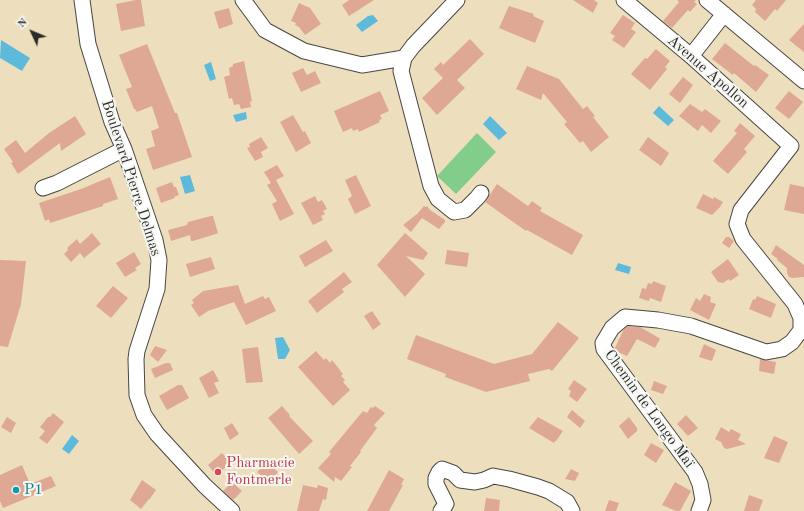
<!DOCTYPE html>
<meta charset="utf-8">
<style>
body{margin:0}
#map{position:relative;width:804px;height:511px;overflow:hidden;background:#eddfbd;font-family:"Old Standard TT",serif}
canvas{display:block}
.north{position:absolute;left:12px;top:12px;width:40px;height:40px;-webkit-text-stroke:3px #f6f6f2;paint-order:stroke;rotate:314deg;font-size:11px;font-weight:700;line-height:16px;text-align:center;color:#2b2b2b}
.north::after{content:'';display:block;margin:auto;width:14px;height:18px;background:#2b2b2b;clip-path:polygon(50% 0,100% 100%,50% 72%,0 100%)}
</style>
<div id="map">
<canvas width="804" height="511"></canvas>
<div class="north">N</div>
</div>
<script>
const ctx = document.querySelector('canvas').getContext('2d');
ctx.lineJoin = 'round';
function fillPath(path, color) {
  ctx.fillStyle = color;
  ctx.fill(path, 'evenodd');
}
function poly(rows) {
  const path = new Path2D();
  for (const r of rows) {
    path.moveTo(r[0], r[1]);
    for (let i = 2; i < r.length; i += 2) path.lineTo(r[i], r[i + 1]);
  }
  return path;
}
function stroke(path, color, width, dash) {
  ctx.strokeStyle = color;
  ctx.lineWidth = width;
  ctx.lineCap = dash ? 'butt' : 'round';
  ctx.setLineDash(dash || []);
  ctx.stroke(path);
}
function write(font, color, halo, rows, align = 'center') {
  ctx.font = font + ' "Old Standard TT",serif';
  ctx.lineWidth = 4;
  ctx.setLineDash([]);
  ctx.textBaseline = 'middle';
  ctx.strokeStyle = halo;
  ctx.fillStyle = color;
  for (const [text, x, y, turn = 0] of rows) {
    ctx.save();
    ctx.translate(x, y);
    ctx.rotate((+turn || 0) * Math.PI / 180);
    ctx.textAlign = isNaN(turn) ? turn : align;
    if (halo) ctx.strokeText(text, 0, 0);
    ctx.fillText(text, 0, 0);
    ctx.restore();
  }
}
fillPath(poly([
 [477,133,496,152,456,194,437,176]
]), '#83cd8a');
fillPath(poly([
 [373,15,378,21,362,32,356,25,368,16],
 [1,40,30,58,22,71,0,58],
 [211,62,216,79,210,81,204,65],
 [659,106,674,120,668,126,653,113],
 [246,112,247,119,236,122,233,115],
 [490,116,507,133,499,140,483,124],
 [190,175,195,191,185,194,180,177],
 [618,263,631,267,629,274,615,270],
 [283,337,290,350,285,359,278,359,275,338],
 [72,435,79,441,69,454,62,449]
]), '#5dbadb');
fillPath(poly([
 [136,0,141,0,145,26,121,31,116,4],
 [349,0,374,0,349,16,342,5],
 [573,0,594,0,598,3,593,13],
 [677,0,696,0,694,2,697,4,690,12,688,10,672,28,663,21,679,2],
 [756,0,786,0,777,11,775,9,765,21,755,12,756,9,752,5],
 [299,3,310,8,321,24,305,35,299,27,295,25,296,23,291,21],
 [509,6,534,14,533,16,544,21,535,43,499,28],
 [229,8,233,24,219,29,214,12],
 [623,15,635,23,631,29,636,32,624,48,612,40,615,36,610,33],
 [804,24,804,52,789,40],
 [470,39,484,54,457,80,465,88,437,115,422,98,443,78,434,69,441,62,443,65],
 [725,43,754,66,755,65,769,75,756,92,734,73,733,75,712,59],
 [147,44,175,113,177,113,192,157,153,170,146,149,155,146,151,131,159,128,152,106,137,112,135,109,134,109,126,89,132,87,119,55],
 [656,49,670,61,665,67,667,69,650,90,631,74,645,58,647,59],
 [244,61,252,101,250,102,251,107,241,109,239,104,234,105,232,98,229,99,224,77,230,75,229,68,233,66,233,64],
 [527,66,559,79,583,109,587,106,595,116,593,117,609,137,591,152,583,141,580,143,564,124,567,122,543,93,541,100,516,89],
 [303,68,307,75,315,71,321,83,301,92,292,73],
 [683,77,693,85,680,103,669,94],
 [380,91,389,111,380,115,382,119,379,120,380,122,359,132,358,129,353,131,352,128,343,132,334,111],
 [789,91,803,102,789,119,775,108],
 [690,104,702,112,705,109,721,121,711,133,702,125,698,131,679,116],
 [293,115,303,132,305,131,311,143,296,152,280,122],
 [75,116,86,134,61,151,60,143,18,174,11,163,13,162,4,149,16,140,25,153,49,133],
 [740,123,755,136,744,149,747,152,728,174,713,161,737,133,734,131],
 [261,137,268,148,261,152,263,157,255,161,247,148,250,147,249,144],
 [648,137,669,153,661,166,639,150],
 [277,165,284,176,276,180,294,214,280,221,272,204,277,201,267,185,271,183,264,172],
 [356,175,371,206,355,214,348,199,352,196,345,180],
 [110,177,118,199,103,204,103,206,50,223,49,219,45,221,39,203,81,189],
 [172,182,174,187,176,187,179,195,174,197,175,198,161,203,156,188],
 [497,184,528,206,532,201,542,208,540,211,583,235,572,255,527,230,526,231,485,202],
 [790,184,804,187,804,214,784,210],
 [703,194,713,199,714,197,723,202,720,207,712,215,696,208],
 [315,196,318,202,322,200,327,209,323,211,325,214,321,216,323,220,313,225,301,203],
 [424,206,426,207,427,206,430,210,445,220,445,222,439,229,422,218,411,232,403,225,417,214],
 [211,216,213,216,218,233,216,234,193,241,191,241,190,235,171,241,168,230,187,225,188,222],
 [92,233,101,244,84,258,80,253,71,262,64,254,68,250,67,248,77,239,80,244],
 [405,233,428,253,423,260,406,256,425,274,405,297,377,265],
 [726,237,729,237,734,241,729,248,722,243],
 [326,240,333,251,305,267,299,256],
 [776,245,804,265,804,277,792,278,789,277,787,273,787,268,777,260,778,259,771,254],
 [447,250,469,253,467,267,445,264],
 [134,252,141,264,135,268,137,270,125,277,116,263],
 [211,257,215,269,190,277,186,264],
 [728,259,739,275,730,281,729,279,723,283,718,282,711,272],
 [0,260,26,261,21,304,8,347,0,346],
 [344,272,352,282,342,289,344,292,317,313,308,301],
 [653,281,666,286,661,302,650,298,649,301,639,298,642,288,646,289,648,283,652,284],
 [238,285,245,304,263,296,265,299,269,297,276,311,246,325,234,302,208,311,199,317,191,305,194,303,192,300,203,291],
 [113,286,128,298,111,318,96,306],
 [704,294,711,297,710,302,716,304,709,320,690,310,696,298,700,301],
 [757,296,776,304,771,318,749,309,753,299,755,300],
 [372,311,381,324,373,330,364,316],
 [558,322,579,338,552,371,549,369,528,374,530,381,486,392,445,377,446,374,407,359,416,335,494,364,532,354],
 [628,326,640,327,659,338,660,339,655,348,637,339,627,356,616,351,615,348,624,329],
 [704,344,716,350,712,361,699,357],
 [155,346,167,350,158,362,150,355],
 [258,347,263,382,246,383,242,349],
 [316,351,324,360,326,358,330,363,332,360,343,374,341,376,345,380,343,382,350,390,333,406,298,367],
 [760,359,776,362,774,374,759,371],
 [166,363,170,363,173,370,155,378,151,369],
 [213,370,219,381,214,383,219,393,209,398,199,378],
 [574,380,587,389,577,402,569,396,571,391,568,389],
 [654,381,667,386,663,394,651,390],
 [178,385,182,385,189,398,167,410,159,396],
 [282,406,290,415,289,416,313,441,299,454,268,418],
 [375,406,385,413,374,425,377,428,360,451,361,452,350,466,352,467,341,481,335,477,334,482,318,468,331,454,329,452,363,411,367,413,371,407,373,408],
 [572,410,585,421,580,428,567,417],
 [53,413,64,422,47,444,39,438,45,431,40,427,48,417,50,417],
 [686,415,698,428,688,436,677,424],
 [7,417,16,423,11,433,1,427],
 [538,417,563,431,556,441,555,441,554,443,529,428],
 [629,417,637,428,637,431,628,439,619,426],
 [232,423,239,434,230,440,224,428],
 [721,427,729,432,731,429,741,434,738,440,746,444,727,449,724,448,721,442,715,439],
 [774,436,788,442,779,463,764,458],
 [651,443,664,450,656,463,644,455],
 [222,453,229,461,225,465,226,467,216,475,208,465],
 [267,462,278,472,269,482,257,472],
 [22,465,30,484,51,476,56,486,3,508,0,501,0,475],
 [571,469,579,473,575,481,565,479],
 [389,470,404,479,401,485,403,485,389,511,367,511],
 [142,480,156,490,149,500,149,499,141,509,130,500],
 [232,482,242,491,233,500,223,491],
 [675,482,691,491,680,511,676,511,662,505],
 [303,485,317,488,318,485,328,488,326,500,323,499,319,511,297,511],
 [749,495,763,500,759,511,744,511],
 [486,498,500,500,499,511,484,511],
 [609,500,619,503,616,511,605,511]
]), '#dea894');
const minor = poly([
 [82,0,88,44,112,122,124,149,155,240,159,260,157,289,137,351,136,359,137,395,144,415,157,434,205,486,232,511],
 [243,0,265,30,304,51,362,65,404,58],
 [457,0,413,46,404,58,401,71,431,186,438,199,454,212,465,210,477,198,481,193],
 [624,0,691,56,791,146,741,210,737,224,743,239,795,304,801,318,801,330,792,342,782,349,766,352,691,326,658,320,625,317,612,328,603,343,604,349,695,472,700,484,703,500,699,511],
 [707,0,804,81],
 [691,56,724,14],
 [43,188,57,183,124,149],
 [441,511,446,504,436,484,436,478,439,472,442,469,453,473,460,480,475,482,484,480,493,476,509,479,538,487,549,491,567,502,572,511]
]);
stroke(minor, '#484641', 17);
stroke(minor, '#fff', 15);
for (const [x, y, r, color] of [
 [218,472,4,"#e0444e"],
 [16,490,4,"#0f9aa8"]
]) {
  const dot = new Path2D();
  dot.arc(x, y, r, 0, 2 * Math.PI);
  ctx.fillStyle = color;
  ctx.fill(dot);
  stroke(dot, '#f6f6f2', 1.5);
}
write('15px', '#2b2b2b', '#f6f6f2', [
 ["Avenue Apollon",708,72,41],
 ["Boulevard Pierre Delmas",131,178,72],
 ["Chemin de Longo Maï",649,409,54]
]);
write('15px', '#be3a42', '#f6f6f2', [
 ["Pharmacie",226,463],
 ["Fontmerle",226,480]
], 'left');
write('15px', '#0d838f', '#f6f6f2', [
 ["P1",24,490]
], 'left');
</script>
